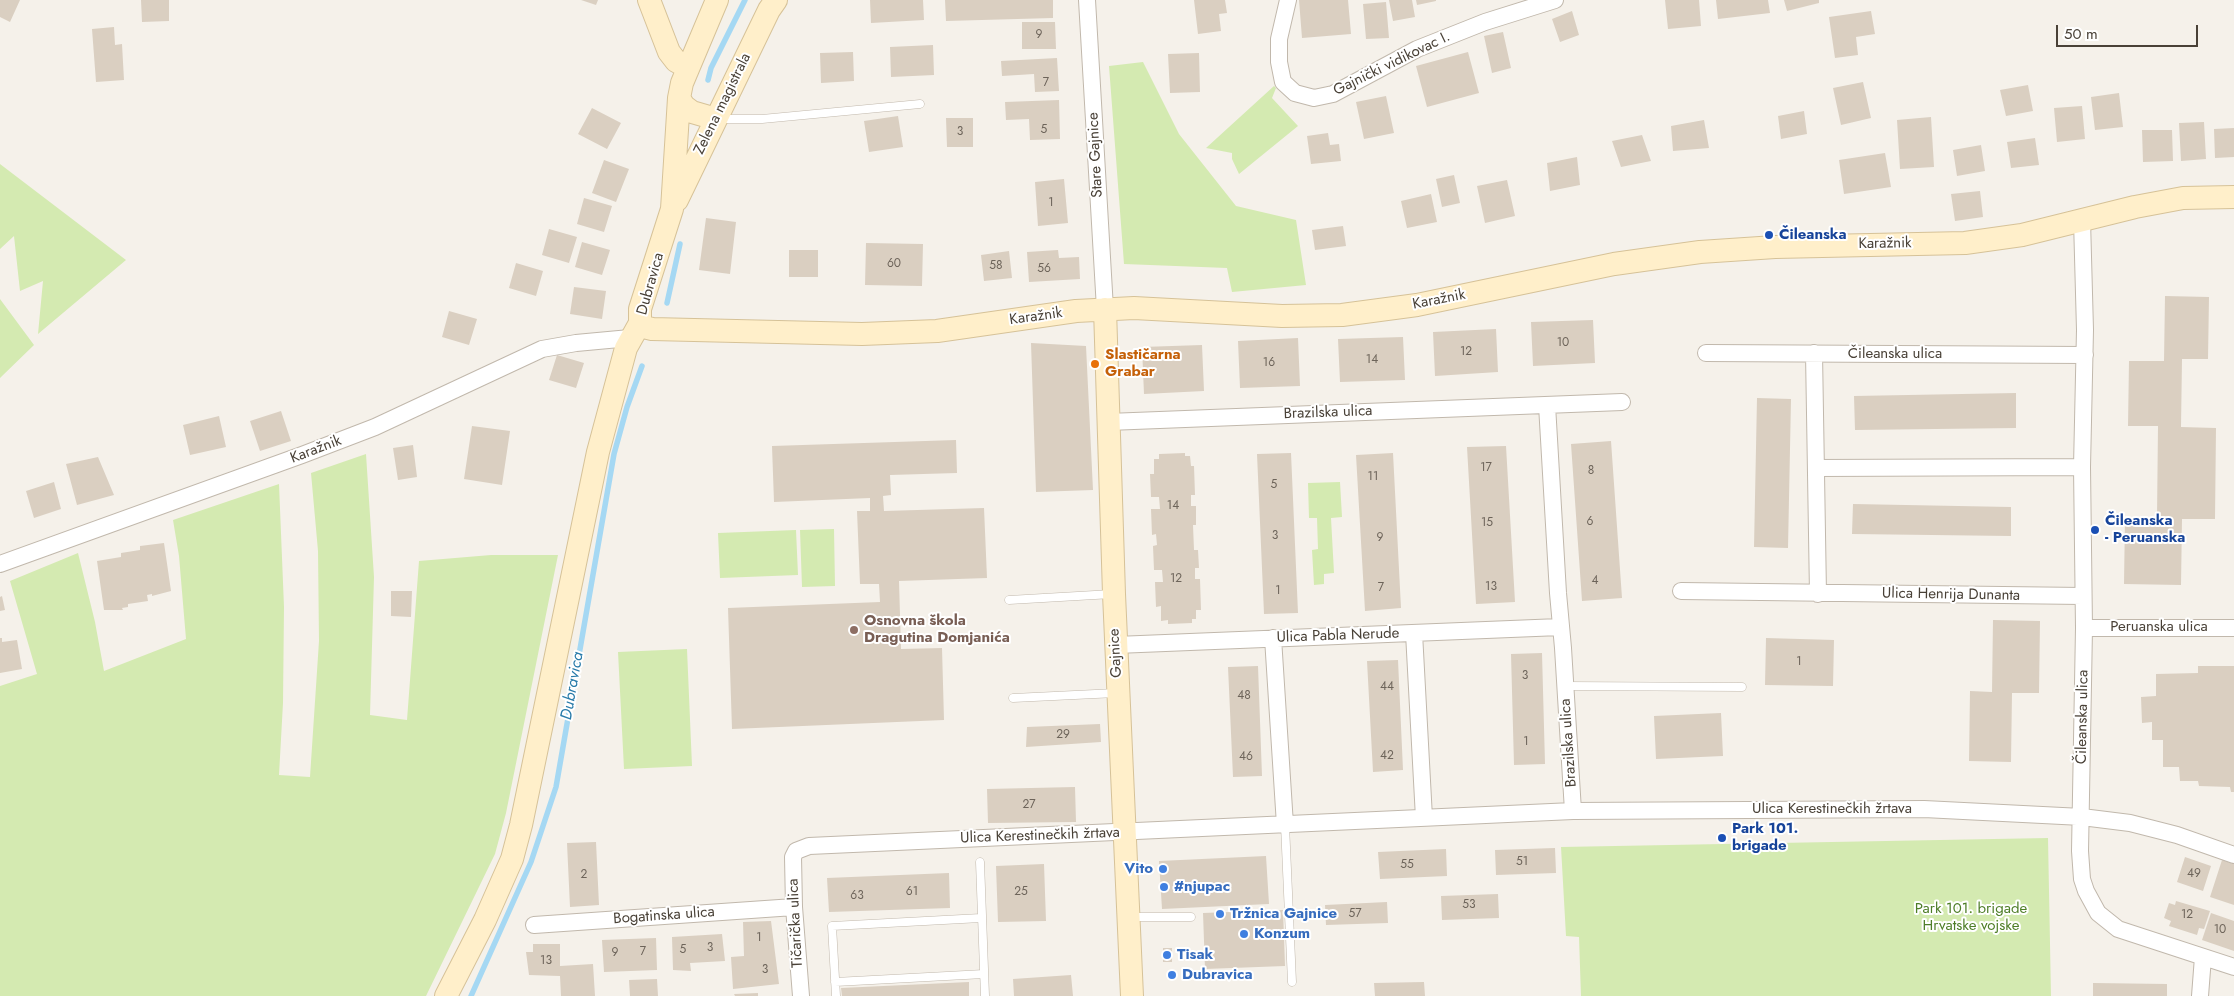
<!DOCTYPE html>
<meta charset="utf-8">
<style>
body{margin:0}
#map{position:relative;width:2234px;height:996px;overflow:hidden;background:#f5f1ea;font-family:Jost,sans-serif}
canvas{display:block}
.scale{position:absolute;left:2056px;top:25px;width:142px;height:22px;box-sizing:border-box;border:2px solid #494137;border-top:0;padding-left:6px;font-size:15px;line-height:18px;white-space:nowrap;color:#494137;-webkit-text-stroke:4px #fff;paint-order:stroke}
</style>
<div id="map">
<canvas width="2234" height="996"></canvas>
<div class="scale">50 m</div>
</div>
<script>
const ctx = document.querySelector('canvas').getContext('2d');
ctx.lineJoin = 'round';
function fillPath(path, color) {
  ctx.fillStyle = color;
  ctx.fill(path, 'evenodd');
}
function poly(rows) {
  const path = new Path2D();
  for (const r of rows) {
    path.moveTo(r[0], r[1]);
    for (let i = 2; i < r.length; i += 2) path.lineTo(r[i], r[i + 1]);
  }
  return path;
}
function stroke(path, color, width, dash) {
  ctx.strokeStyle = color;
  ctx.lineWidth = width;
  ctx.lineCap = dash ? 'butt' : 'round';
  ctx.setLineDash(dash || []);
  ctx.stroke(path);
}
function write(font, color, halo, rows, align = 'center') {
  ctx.font = font + ' Jost,sans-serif';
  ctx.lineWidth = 4;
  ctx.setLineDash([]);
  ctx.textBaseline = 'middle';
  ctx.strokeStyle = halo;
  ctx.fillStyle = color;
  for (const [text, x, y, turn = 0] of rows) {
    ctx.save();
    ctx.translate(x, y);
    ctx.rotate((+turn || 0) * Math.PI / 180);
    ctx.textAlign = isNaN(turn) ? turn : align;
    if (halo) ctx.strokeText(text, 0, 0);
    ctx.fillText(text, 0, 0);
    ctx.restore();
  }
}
fillPath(poly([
 [1143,62,1179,134,1236,206,1296,220,1306,285,1232,292,1227,268,1124,264,1109,66],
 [1274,86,1276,88,1272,98,1298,126,1239,174,1232,159,1232,153,1206,148],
 [0,164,126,260,38,334,43,281,20,291,14,236,0,249],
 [0,299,34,345,0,378],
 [366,454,374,577,370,715,407,720,419,561,491,555,558,555,506,813,495,854,426,996,0,996,0,686,37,674,10,581,78,553,95,622,104,671,186,639,179,556,173,520,279,484,284,607,283,703,279,775,310,777,319,641,318,551,311,473],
 [1340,482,1342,517,1331,518,1334,573,1324,574,1324,584,1314,585,1312,550,1318,549,1317,518,1309,518,1308,483],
 [834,529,835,586,802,587,800,530],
 [796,530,798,575,720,578,718,533],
 [687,649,692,766,624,769,618,652],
 [2048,838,2051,996,1581,996,1579,937,1566,936,1561,847]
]), '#d4eab1');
stroke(poly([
 [708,80,711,68,745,0],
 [667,303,680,244],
 [471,996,531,862,556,787,614,454,627,407,642,366]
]), '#a5d8f3', 5.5);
fillPath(poly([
 [0,0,20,0,10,22,0,17],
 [141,0,169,0,169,21,142,22],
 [581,0,598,0,596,5],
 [870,0,923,0,924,20,871,23],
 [945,0,1053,0,1053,18,946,21],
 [1194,0,1225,0,1227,13,1219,14,1221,31,1198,34],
 [1299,0,1348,0,1351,34,1302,38],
 [1389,0,1412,0,1415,17,1393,21],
 [1416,0,1436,0,1436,1,1417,5],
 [1665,0,1699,0,1701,26,1668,29],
 [1716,0,1768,0,1770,13,1718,19],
 [1784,0,1819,0,1819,3,1787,11],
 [1386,2,1389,38,1366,39,1363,4],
 [1572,11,1579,35,1560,42,1552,19],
 [1871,11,1875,34,1856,37,1858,55,1835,58,1829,17],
 [1022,22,1055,22,1056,49,1022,49],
 [114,27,115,45,122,44,124,80,96,82,92,29],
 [1503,32,1511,68,1492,73,1484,36],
 [933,45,934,75,891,77,890,47],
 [853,52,854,81,821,83,820,53],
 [1468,52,1479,93,1427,107,1416,66],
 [1199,53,1200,92,1170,93,1168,54],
 [1057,58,1059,91,1035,92,1034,74,1002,76,1001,61],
 [1863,82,1871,118,1841,125,1833,88],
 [2028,85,2033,111,2006,116,2000,90],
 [2119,93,2123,127,2095,130,2091,97],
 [1386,96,1394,133,1364,139,1356,102],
 [1059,100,1060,139,1030,140,1029,119,1006,120,1005,102],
 [2082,106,2085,139,2057,142,2054,108],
 [592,108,621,123,607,149,578,134],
 [1804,111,1807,134,1781,139,1778,116],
 [898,116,903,147,869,152,864,121],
 [1931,117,1934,167,1900,169,1897,120],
 [946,118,973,118,973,147,947,147],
 [1704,120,1709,148,1673,151,1671,126],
 [2204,122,2206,159,2181,161,2179,123],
 [2234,128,2234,157,2215,158,2214,129],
 [2142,130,2172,130,2173,161,2143,162],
 [1328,133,1330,145,1339,144,1341,161,1311,164,1307,136],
 [1642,135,1651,161,1621,167,1612,141],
 [2035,138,2039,165,2011,168,2007,142],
 [1981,145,1985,171,1957,176,1953,150],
 [1885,153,1891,187,1844,194,1839,160],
 [1577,157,1580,185,1550,191,1547,163],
 [604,160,629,169,616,202,592,193],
 [1454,175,1460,203,1442,207,1436,179],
 [1064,179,1068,223,1038,226,1035,182],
 [1507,180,1515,216,1485,223,1477,186],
 [1980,191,1983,217,1955,221,1951,194],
 [1431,194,1437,222,1407,228,1401,201],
 [584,198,612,206,604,232,577,224],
 [706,218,736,222,730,274,699,270],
 [1343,226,1346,246,1315,250,1312,230],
 [549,229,577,237,569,263,542,255],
 [582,242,610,250,602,275,575,267],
 [866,243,923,244,922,286,865,285],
 [789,250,818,250,818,277,789,277],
 [1058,250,1059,258,1079,257,1080,279,1029,282,1027,252],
 [1009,251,1012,278,984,281,981,255],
 [516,263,543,271,536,296,509,288],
 [574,287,606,291,602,319,570,314],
 [2165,296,2209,297,2208,359,2182,359,2181,427,2216,428,2215,519,2182,519,2181,585,2124,584,2125,517,2157,517,2158,426,2128,426,2129,361,2164,361],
 [449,311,477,319,469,345,442,337],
 [1593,320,1595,363,1533,366,1531,322],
 [1496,329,1498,372,1435,376,1433,332],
 [1403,337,1405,380,1340,382,1338,339],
 [1298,338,1300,386,1240,388,1238,341],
 [1031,343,1086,346,1093,490,1036,492],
 [1202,345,1204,391,1144,394,1142,347],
 [557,355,584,363,576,388,549,380],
 [2016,393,2016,428,1855,430,1854,396],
 [1757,398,1791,399,1788,548,1754,547],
 [281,411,291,441,260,451,250,421],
 [219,416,226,447,190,455,183,425],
 [472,426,510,431,502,485,464,479],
 [956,440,957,473,890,475,891,495,883,496,884,511,984,508,987,578,899,581,901,649,942,648,944,720,732,729,728,608,880,602,879,584,860,584,857,511,870,511,870,498,774,502,772,446],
 [1611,441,1622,598,1582,601,1571,444],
 [413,445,417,477,398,480,393,448],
 [1506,446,1515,602,1476,604,1467,447],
 [1185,453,1185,456,1190,456,1191,466,1194,466,1195,495,1191,495,1191,506,1196,506,1196,525,1193,525,1194,550,1198,550,1199,568,1195,568,1195,579,1200,579,1201,610,1196,610,1196,619,1192,619,1192,623,1168,624,1168,620,1161,621,1161,606,1156,607,1155,582,1163,582,1162,570,1154,570,1153,546,1157,545,1156,534,1152,535,1151,509,1160,509,1159,497,1151,497,1150,474,1154,474,1154,459,1159,459,1159,454],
 [1291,453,1298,613,1264,614,1257,454],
 [1393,453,1401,608,1365,611,1356,455],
 [98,457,114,495,77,505,66,464],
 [54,482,61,509,34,518,26,491],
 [1853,504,2011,507,2011,536,1852,534],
 [164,543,171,591,152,596,152,594,147,595,148,601,128,604,128,607,122,608,123,610,104,610,97,561,121,557,121,553,140,550,140,546],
 [391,591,412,591,411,617,391,616],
 [2,596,5,610,0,611,0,597],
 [1993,620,2040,621,2039,693,2012,693,2011,762,1969,761,1970,691,1992,692],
 [0,638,2,638,2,642,17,640,22,669,0,673],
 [1766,638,1834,640,1833,686,1765,685],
 [1542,653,1545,764,1514,765,1511,654],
 [1398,660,1403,770,1373,772,1367,661],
 [1258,666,1262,776,1233,777,1228,667],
 [2198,666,2234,666,2234,792,2231,792,2230,787,2199,786,2198,781,2180,781,2179,767,2163,767,2163,740,2152,740,2152,722,2142,723,2141,697,2156,696,2156,674,2198,673],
 [1721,713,1723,756,1656,759,1654,716],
 [1100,724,1101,742,1026,747,1027,727],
 [1075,787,1076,822,988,823,987,789],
 [596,842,599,905,570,907,567,843],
 [1555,848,1556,873,1496,875,1495,850],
 [1446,849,1447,876,1380,879,1378,852],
 [1266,856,1269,904,1162,909,1159,861],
 [2185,857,2211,866,2203,891,2177,882],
 [2222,860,2234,864,2234,905,2210,897],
 [1044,864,1046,921,998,922,996,866],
 [949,873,950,908,829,912,827,878],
 [1498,894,1499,918,1442,920,1441,896],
 [2176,901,2210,911,2204,929,2199,928,2197,935,2169,926,2171,921,2164,918,2169,903,2175,905],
 [1387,902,1388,923,1326,925,1325,905],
 [1283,910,1285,966,1205,969,1203,913],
 [2211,913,2234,921,2234,951,2202,940],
 [771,921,779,984,733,989,731,957,744,956,743,922],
 [722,934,725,961,690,963,691,971,673,970,672,937],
 [656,938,657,970,604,972,602,940],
 [533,944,560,944,560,966,593,964,595,996,561,996,560,976,529,975,526,952,533,952],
 [1163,948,1172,948,1172,962,1163,962],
 [1071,975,1073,996,1014,996,1013,979],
 [657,979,658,996,630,996,629,980],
 [969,982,969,996,842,996,841,988],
 [1424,982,1425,996,1375,996,1374,983],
 [2093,983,2167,984,2167,996,2093,996],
 [758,993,758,996,735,996,734,994]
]), '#dacfc1');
const lane = poly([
 [718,119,762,119,920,104],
 [1009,600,1112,594],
 [1565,686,1742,687],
 [1013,698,1116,693],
 [1285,825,1292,982],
 [980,862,985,996],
 [1130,917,1191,917],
 [835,982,984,974],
 [836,996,832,926,981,918]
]);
const street = poly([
 [1087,0,1105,309],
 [1288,0,1279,39,1279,62,1283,82,1295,93,1314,98,1333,94,1417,49,1485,22,1555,0],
 [2082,220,2085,330,2082,467,2084,628,2080,851,2082,879,2086,891,2098,913,2118,929,2234,967],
 [1706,353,2085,355],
 [1814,353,1818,594],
 [1547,405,1558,593,1563,648,1573,811],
 [1108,422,1622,402],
 [1816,468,2082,467],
 [0,564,302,455,375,427,542,349,576,343,630,338],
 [1681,591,2083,596],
 [2084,628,2234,628],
 [1414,633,1424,818],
 [1273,638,1285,825],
 [1116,645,1560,627],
 [534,925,794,907],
 [801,996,794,907,793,857,796,851,809,846,1573,811,1924,809,2082,817,2130,823,2177,835,2234,855],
 [2200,996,2203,957]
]);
const secondary = poly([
 [649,0,669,52,676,61,687,67],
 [679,98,684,106,692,112,716,119],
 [677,200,769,10,776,0],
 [1105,309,1114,594,1132,996],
 [640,323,644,327,652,329,862,334,937,331,1076,311,1134,308,1282,316,1342,315,1417,305,1614,264,1700,252,1775,247,1965,243,2022,235,2135,207,2183,198,2234,197],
 [446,996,485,920,512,859,521,825,598,452,626,348,640,323,640,309,672,209,679,98,682,83,717,0]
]);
stroke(lane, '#c1b8ac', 9);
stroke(street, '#c1b8ac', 18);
stroke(secondary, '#d6c298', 24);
stroke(lane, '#fff', 8);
stroke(street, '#fff', 16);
stroke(secondary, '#ffefca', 22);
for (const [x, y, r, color] of [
 [1769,235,5,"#1a4fb4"],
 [1095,364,5,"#e8710a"],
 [2095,530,5,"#1a4fb4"],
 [854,630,5,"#8d6e63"],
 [1722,838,5,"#1a4fb4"],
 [1163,869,5,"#3f7fe0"],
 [1164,887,5,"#3f7fe0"],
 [1220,914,5,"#3f7fe0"],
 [1244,934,5,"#3f7fe0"],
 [1167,955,5,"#3f7fe0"],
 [1172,975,5,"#3f7fe0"]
]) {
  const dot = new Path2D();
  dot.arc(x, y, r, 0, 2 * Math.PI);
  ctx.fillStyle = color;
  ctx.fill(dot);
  stroke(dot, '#fff', 2);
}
write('12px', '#6d645a', null, [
 ["9",1039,35],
 ["7",1046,83],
 ["5",1044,130],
 ["3",960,132],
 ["1",1051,203],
 ["60",894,264],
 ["58",996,266],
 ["56",1044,269],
 ["10",1563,343],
 ["12",1466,352],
 ["14",1372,360],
 ["16",1269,363],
 ["17",1486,468],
 ["8",1591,471],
 ["11",1373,477],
 ["5",1274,485],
 ["14",1173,506],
 ["6",1590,522],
 ["15",1487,523],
 ["3",1275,536],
 ["9",1380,538],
 ["12",1176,579],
 ["4",1595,581],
 ["13",1491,587],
 ["7",1381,588],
 ["1",1278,591],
 ["1",1799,662],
 ["3",1525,676],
 ["44",1387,687],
 ["48",1244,696],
 ["29",1063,735],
 ["1",1526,742],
 ["42",1387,756],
 ["46",1246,757],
 ["27",1029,805],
 ["51",1522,862],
 ["55",1407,865],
 ["49",2194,874],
 ["2",584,875],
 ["61",912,892],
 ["25",1021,892],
 ["63",857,896],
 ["53",1469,905],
 ["57",1355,914],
 ["12",2187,915],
 ["10",2220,930],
 ["1",759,938],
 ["3",710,948],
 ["5",683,950],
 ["7",643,952],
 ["9",615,953],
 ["13",546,961],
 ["3",765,970]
]);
write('15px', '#494137', '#fff', [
 ["Gajnički vidikovac I.",1392,64,-26],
 ["Zelena magistrala",723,104,-64],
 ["Stare Gajnice",1096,155,-93],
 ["Karažnik",1885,244,-1],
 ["Dubravica",651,284,-74],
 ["Karažnik",1439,300,-11],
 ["Karažnik",1036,317,-8],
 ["Čileanska ulica",1895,354],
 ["Brazilska ulica",1328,413,-2],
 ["Karažnik",316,450,-21],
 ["Ulica Henrija Dunanta",1951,595,1],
 ["Peruanska ulica",2159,627],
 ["Ulica Pabla Nerude",1338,636,-2],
 ["Gajnice",1116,653,-93],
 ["Čileanska ulica",2083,717,-89],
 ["Brazilska ulica",1569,743,-94],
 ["Ulica Kerestinečkih žrtava",1832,809],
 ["Ulica Kerestinečkih žrtava",1040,836,-2],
 ["Bogatinska ulica",664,916,-4],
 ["Tičarička ulica",796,923,-93]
]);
write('bold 15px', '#164399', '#fff', [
 ["Čileanska",1779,235],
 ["Čileanska",2105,521],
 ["- Peruanska",2105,538],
 ["Park 101.",1732,829],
 ["brigade",1732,846]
], 'left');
write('bold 15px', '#c56008', '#fff', [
 ["Slastičarna",1105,355],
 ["Grabar",1105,372]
], 'left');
write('bold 15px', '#785e54', '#fff', [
 ["Osnovna škola",864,621],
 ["Dragutina Domjanića",864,638]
], 'left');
write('bold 15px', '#366cbe', '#fff', [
 ["Vito",1153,869,"right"],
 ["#njupac",1174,887],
 ["Tržnica Gajnice",1230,914],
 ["Konzum",1254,934],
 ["Tisak",1177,955],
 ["Dubravica",1182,975]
], 'left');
write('15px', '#4e7e28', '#fff', [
 ["Park 101. brigade",1971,909],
 ["Hrvatske vojske",1971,926]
]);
write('italic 16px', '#297ba9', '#fff', [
 ["Dubravica",573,686,-80]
]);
</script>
